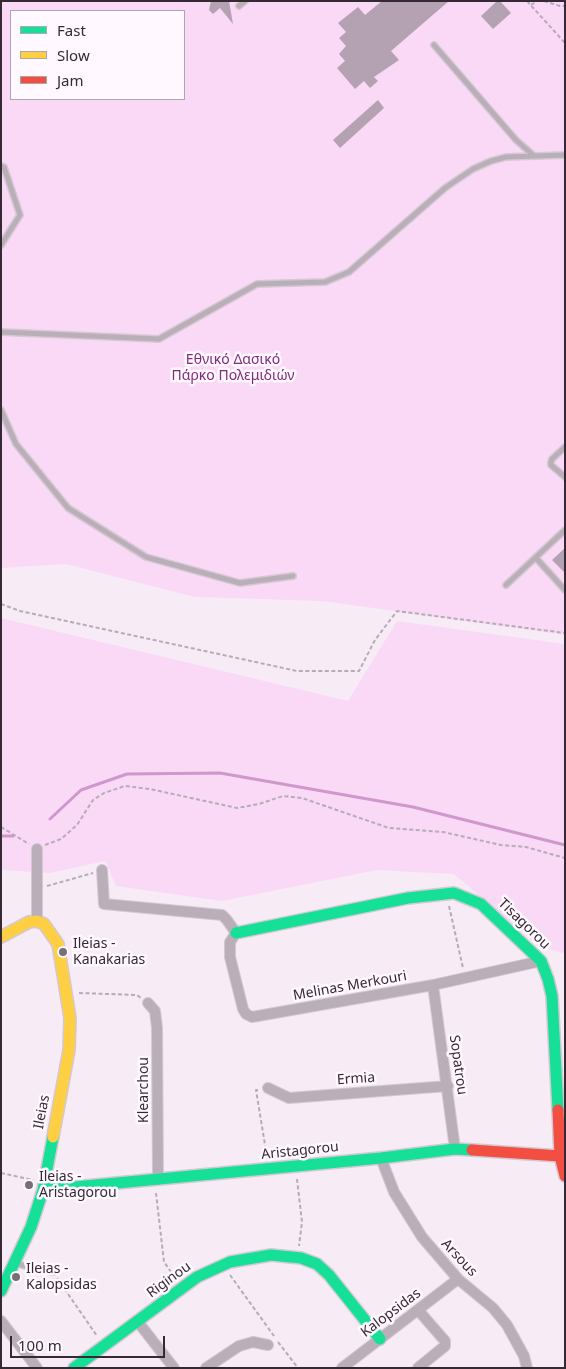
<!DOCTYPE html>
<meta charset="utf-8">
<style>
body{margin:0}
#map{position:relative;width:566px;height:1369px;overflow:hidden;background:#f7ebf6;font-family:"Noto Sans",sans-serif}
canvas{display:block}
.frame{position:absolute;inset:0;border:2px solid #352a34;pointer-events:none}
.legend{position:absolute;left:10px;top:10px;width:175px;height:90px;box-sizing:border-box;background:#fff8fe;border:1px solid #aea6ad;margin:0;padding:6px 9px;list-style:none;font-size:15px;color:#352a34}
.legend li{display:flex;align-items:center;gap:10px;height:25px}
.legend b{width:25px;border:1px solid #aea6ad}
.scale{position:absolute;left:10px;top:1336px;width:155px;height:22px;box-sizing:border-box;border:2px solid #352a34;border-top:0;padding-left:6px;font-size:15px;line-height:18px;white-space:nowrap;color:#352a34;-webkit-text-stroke:4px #fff8fe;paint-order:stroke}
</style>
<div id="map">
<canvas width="566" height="1369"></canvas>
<div class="frame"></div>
<ul class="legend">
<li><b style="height:6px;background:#16e098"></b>Fast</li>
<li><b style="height:6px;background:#ffcf43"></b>Slow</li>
<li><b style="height:6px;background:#f24e42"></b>Jam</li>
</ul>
<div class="scale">100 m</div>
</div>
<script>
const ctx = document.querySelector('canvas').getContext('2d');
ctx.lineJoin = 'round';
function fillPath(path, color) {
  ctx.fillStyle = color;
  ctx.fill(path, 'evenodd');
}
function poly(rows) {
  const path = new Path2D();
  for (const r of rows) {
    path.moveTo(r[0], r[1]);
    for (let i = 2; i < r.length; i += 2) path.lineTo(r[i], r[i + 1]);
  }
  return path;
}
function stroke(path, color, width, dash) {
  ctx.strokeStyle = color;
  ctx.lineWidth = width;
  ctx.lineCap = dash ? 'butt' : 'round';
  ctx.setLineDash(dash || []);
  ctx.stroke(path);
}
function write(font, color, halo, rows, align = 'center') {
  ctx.font = font + ' "Noto Sans",sans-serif';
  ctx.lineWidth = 5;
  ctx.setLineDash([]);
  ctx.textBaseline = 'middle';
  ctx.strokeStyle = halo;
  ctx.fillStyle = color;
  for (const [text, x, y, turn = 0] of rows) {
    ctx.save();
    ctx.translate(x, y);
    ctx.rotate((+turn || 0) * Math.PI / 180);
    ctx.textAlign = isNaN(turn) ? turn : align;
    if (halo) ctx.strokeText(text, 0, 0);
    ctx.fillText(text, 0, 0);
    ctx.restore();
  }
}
fillPath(poly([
 [1,1,565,1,565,635,323,601,195,597,66,564,1,568],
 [11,11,184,11,184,99,11,99],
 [1,618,348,701,397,621,565,644,565,954,537,945,454,874,377,870,222,901,116,886,105,861,50,873,1,870]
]), '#fad9f7');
stroke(poly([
 [50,819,81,790,127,774,220,773,413,807,565,845],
 [1,836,13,836]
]), '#ce98cb', 3);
fillPath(poly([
 [211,1,229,1,233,24,220,8,213,14,209,10],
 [382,1,449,1,391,51,399,60,374,77,378,81,370,88,364,81,355,89,337,68,345,61,339,54,346,46,339,38,346,32,338,23,358,7,365,15],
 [497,1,500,1,511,13,493,29,481,16],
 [378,100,384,108,340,148,333,140],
 [565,548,565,573,552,560]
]), '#b4a2b3');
const lane = poly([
 [239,6,245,1],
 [434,45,516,140,533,155],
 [1,166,4,167,20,215,1,245],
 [1,332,159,339,257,284,325,282,349,272,445,188,473,169,491,161,506,157,565,155],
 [1,410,16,444,68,508,146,557,240,583,293,576],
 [565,447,552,459,551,462,551,465,565,477],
 [536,558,565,590],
 [506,585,565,530],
 [15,1263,39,1270,53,1272]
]);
const street = poly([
 [37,849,37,921],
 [102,870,104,904,222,915,227,920,236,933,230,942,230,957,243,1009,246,1014,252,1017,433,985,541,961],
 [433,985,455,1149],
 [148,1003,155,1011,157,1028,158,1180],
 [268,1088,289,1098,448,1086],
 [381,1158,394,1192,422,1237,458,1279,493,1308,507,1325,524,1356,527,1368],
 [418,1310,445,1341,445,1346,418,1368],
 [1,1321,37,1368],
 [138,1322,174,1368],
 [206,1368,239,1346,253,1342,268,1345],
 [342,1368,458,1279]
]);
const fast = poly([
 [236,933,408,898,454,893,481,904,541,961,548,979,552,996,558,1110],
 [43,1190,381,1158,455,1149,472,1150],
 [1,1291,31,1227,43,1190,53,1137],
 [74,1368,197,1277,230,1262,271,1255,301,1258,317,1264,329,1275,380,1339]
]);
const slow = poly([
 [1,937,29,922,37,921,44,924,58,944,70,1018,69,1050,53,1137]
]);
const jam = poly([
 [558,1110,560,1156,565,1176],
 [472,1150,560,1156]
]);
stroke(lane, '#d3c9d2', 8);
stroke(street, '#d3c9d2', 12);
stroke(fast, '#d3c9d2', 14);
stroke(slow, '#d3c9d2', 14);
stroke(jam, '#d3c9d2', 14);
stroke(poly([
 [527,1,565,43],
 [544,1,560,6,565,6],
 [531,5,537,1],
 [1,604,20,611,297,671,359,671,375,640,397,611,565,633],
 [1,827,29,844],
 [45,845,61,839,77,825,93,800,104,793,125,786,150,789,237,808,259,804,283,796,302,798,389,828,443,832,501,845,526,847,565,858],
 [47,886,93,873],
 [449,906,463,968],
 [79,993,137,995,141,998],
 [258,1090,256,1090,267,1157],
 [1,1173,33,1180],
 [297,1179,302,1222,299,1246],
 [156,1193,164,1262,176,1279],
 [230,1275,274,1336],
 [57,1278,97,1336],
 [278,1342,298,1368]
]), '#b6acb5', 2, [4, 2.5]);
stroke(lane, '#baaeb9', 5);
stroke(street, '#baaeb9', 10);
stroke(fast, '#16e098', 11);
stroke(slow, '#ffcf43', 11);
stroke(jam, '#f24e42', 11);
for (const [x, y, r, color] of [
 [63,952,5,"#796e78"],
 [29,1185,5,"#796e78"],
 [16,1277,5,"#796e78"]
]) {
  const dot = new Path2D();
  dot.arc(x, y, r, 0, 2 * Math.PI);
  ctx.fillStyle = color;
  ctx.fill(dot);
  stroke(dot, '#fff8fe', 2);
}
write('14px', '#7f2a7d', '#fff8fe', [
 ["Εθνικό Δασικό",233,360],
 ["Πάρκο Πολεμιδιών",233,376]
]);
write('14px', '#352a34', '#fff8fe', [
 ["Tisagorou",524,924,44],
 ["Melinas Merkouri",350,986,-10],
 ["Sopatrou",458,1065,82],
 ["Ermia",356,1079,-4],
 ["Klearchou",144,1090,-90],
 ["Ileias",42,1112,-79],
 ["Aristagorou",300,1151,-6],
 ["Arsous",459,1258,47],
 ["Riginou",169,1280,-36],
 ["Kalopsidas",391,1313,-37]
]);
write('14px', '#352a34', '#fff8fe', [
 ["Ileias -",73,944],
 ["Kanakarias",73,960],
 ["Ileias -",39,1177],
 ["Aristagorou",39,1193],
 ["Ileias -",26,1269],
 ["Kalopsidas",26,1285]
], 'left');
</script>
